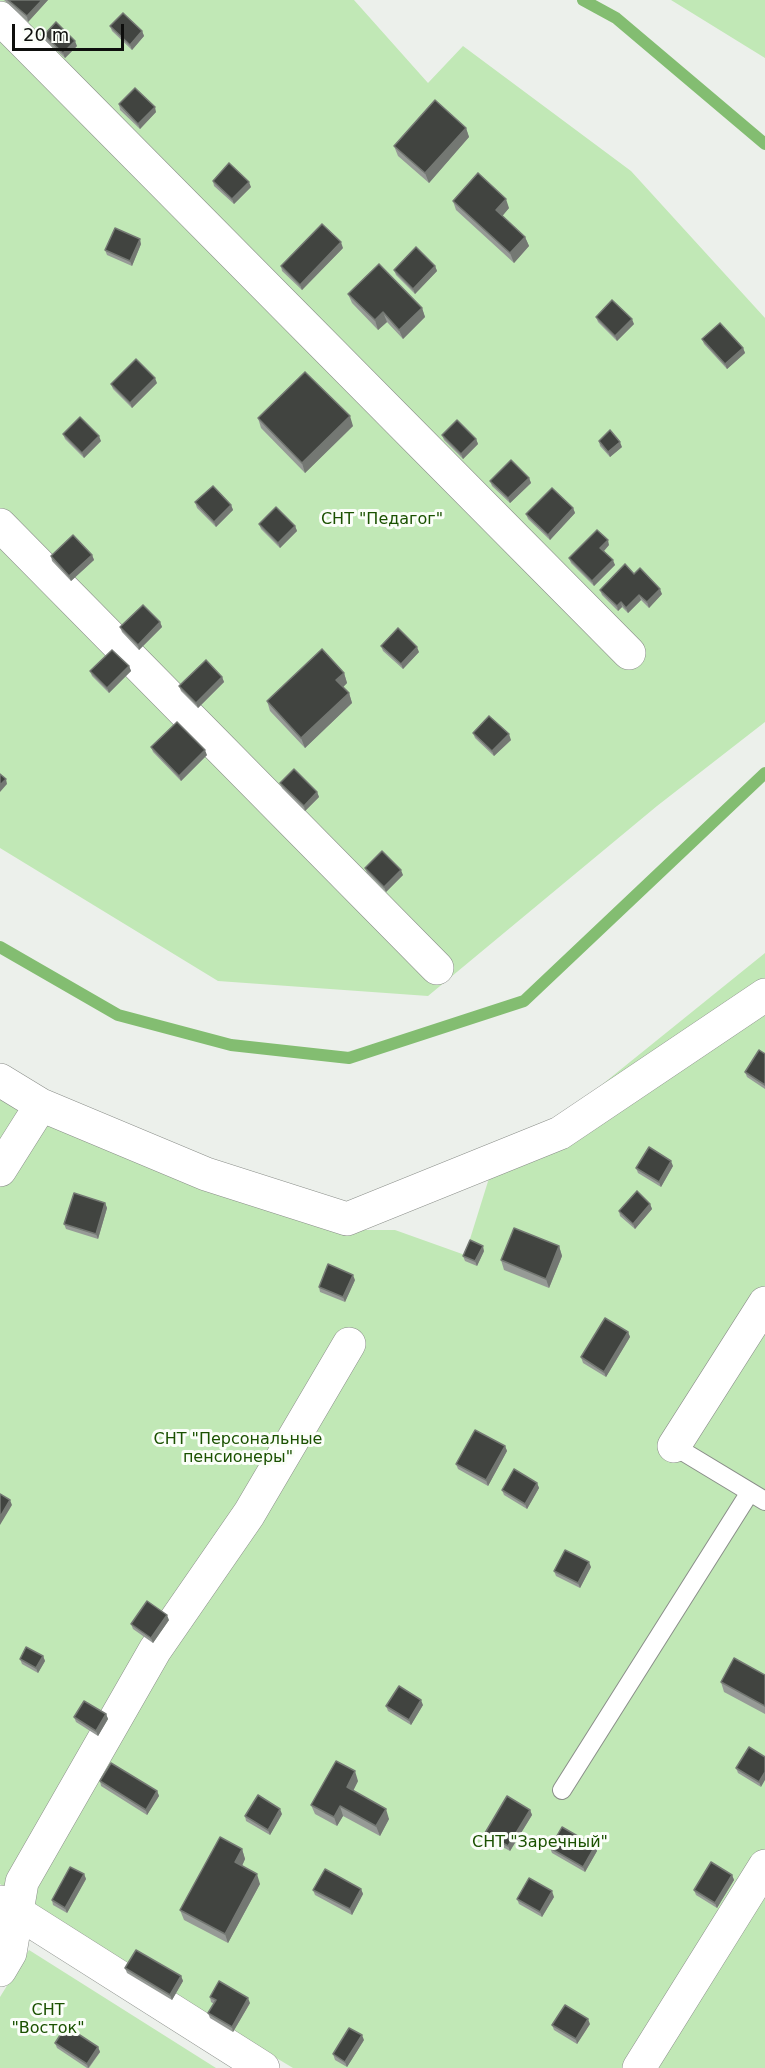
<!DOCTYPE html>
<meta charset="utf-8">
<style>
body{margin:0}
#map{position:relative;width:765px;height:2068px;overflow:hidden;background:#ecf0eb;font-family:"DejaVu Sans",sans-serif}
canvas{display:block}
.scale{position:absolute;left:12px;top:24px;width:112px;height:27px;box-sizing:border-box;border:3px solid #0e0f0d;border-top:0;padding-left:8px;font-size:18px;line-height:21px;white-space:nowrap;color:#0e0f0d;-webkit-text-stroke:4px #fafef8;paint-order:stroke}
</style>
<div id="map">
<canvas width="765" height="2068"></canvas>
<div class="scale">20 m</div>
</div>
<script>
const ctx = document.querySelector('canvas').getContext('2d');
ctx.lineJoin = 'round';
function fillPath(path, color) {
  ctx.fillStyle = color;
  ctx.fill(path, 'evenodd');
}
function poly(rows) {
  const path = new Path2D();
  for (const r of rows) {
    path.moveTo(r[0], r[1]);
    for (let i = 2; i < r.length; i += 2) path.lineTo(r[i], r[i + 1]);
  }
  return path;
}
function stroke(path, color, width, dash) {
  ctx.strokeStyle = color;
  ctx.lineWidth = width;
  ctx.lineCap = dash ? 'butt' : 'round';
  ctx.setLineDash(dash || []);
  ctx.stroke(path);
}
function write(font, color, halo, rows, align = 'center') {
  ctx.font = font + ' "DejaVu Sans",sans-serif';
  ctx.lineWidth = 6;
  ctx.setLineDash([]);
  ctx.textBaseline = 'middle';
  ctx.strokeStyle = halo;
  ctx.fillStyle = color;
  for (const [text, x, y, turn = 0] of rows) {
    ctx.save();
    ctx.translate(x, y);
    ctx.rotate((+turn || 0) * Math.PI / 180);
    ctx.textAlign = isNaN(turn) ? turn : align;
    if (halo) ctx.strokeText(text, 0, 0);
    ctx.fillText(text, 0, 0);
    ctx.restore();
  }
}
fillPath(poly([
 [0,0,354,0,428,83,463,46,631,171,765,318,765,722,657,806,428,996,218,981,0,848],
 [671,0,765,0,765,58],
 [765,953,765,2068,293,2068,50,1922,0,1884,0,1083,183,1178,327,1230,395,1230,465,1255,490,1175],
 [29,1950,216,2068,0,2068,0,1997]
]), '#c1e8b6');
stroke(poly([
 [583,0,616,18,765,144],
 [0,947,118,1015,231,1045,349,1058,524,1001,765,773]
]), '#83bd71', 12);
const lane = poly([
 [674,1446,765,1501],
 [562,1790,750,1492]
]);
const street = poly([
 [0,18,629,653],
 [0,525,437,968],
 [0,1080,41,1105,206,1174,347,1219,560,1133,765,995],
 [0,1170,41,1105],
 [674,1446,765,1303],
 [1,1902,263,2068],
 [0,1970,10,1953,22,1882,155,1650,249,1514,349,1344],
 [639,2068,765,1866]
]);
stroke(lane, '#8a8e89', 20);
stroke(street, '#8a8e89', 34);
stroke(lane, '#fff', 18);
stroke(street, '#fff', 33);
fillPath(poly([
 [4,0,48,0,28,22],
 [110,26,142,31,144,36,132,50,112,31],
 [44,35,77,46,65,58,45,40],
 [119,104,156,112,140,129,120,110],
 [466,128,469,137,429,183,398,156,394,146],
 [213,181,251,187,234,204,214,186],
 [453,201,509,208,502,216,525,237,529,246,514,263,456,210],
 [141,244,132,266,107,255,105,250],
 [343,248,302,290,282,271,281,266],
 [435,266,437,271,415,294,396,275,394,270],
 [348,294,422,308,425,317,403,339,387,322,378,330,352,303],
 [596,317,634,324,617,341,598,322],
 [702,339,743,348,745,353,727,369,704,344],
 [157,383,132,408,113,389,111,384],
 [258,418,353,426,305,473,261,428],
 [63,434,101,441,84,458,65,439],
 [442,435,476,439,478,444,463,459,444,440],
 [599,441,622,447,610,457,600,446],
 [529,478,531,483,510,503,492,486,490,481],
 [195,502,231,505,233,510,216,527,197,508],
 [573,508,575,513,550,540,528,519,526,514],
 [259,524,295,526,297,531,280,548,261,529],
 [609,545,604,551,615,565,594,586,571,563,569,558],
 [92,555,94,560,71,581,52,561,51,556],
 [634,574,662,594,649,608,641,600,628,613,622,607,618,611,602,595,600,590],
 [160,622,162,627,139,650,122,632,120,627],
 [381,646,419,652,403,669,383,651],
 [129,666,131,671,109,693,92,676,90,671],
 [344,673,347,683,343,687,349,693,352,703,305,748,270,711,267,701],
 [222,677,224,682,198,708,181,691,179,686],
 [473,733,511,740,494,756,475,738],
 [151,747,207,755,181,781,153,752],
 [280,783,317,792,319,797,305,811,282,788],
 [365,868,403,875,386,892,367,873],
 [765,1054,765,1089,747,1077,745,1072],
 [673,1166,661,1187,638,1173,636,1168],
 [105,1203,107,1208,98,1239,66,1229,64,1224],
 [650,1204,652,1209,635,1229,620,1216,619,1211],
 [559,1246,562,1256,549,1288,504,1270,501,1260],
 [484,1251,477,1266,465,1261,463,1256],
 [355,1280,345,1302,320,1292,319,1287],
 [628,1332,630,1337,606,1377,583,1363,581,1357],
 [505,1446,507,1451,488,1486,458,1469,456,1464],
 [537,1483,539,1488,527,1509,504,1495,502,1490],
 [591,1567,580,1588,556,1576,554,1571],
 [169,1620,153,1643,133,1629,131,1624],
 [43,1656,45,1661,38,1673,22,1664,20,1659],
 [765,1675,765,1714,724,1692,721,1682],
 [423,1705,411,1725,388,1711,386,1706],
 [106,1714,108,1719,98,1736,76,1722,74,1717],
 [749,1747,761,1787,738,1773,736,1768],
 [100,1781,157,1791,159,1796,147,1815,101,1786],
 [358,1781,353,1791,389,1819,380,1836,343,1816,337,1826,315,1814,311,1805],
 [530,1810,532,1815,510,1851,486,1838,485,1833],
 [282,1814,270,1835,246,1821,245,1816],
 [595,1846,597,1851,585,1872,552,1853,550,1848],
 [242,1849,245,1859,242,1866,260,1884,228,1943,184,1920,180,1910],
 [84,1874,86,1879,67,1913,53,1905,52,1900],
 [732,1875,734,1880,717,1908,696,1895,694,1890],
 [361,1889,363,1894,352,1915,315,1895,313,1890],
 [554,1897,542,1917,519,1904,517,1899],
 [125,1968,181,1976,183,1981,172,2000,127,1973],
 [210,1997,250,2003,233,2032,210,2018,208,2013,214,2004,211,2002],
 [590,2024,577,2044,554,2030,552,2025],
 [364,2040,347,2067,335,2060,333,2054],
 [55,2043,98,2047,100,2052,89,2068,87,2068,57,2048]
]), '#969a96');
fillPath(poly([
 [42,0,48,0,28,22,27,16],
 [142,31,144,36,132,50,130,45],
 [75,41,77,46,65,58,63,53],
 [155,107,156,112,140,129,138,124],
 [466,128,469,137,429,183,425,173],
 [249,182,251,187,234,204,232,199],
 [506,199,509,208,499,220,496,210],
 [525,237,529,246,514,263,510,253],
 [140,239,141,244,132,266,130,261],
 [341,242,343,248,302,290,300,285],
 [435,266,437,271,415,294,413,289],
 [422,308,425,317,403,339,399,330],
 [383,312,387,322,378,330,375,320],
 [632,319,634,324,617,341,615,336],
 [743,348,745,353,727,369,725,364],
 [155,378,157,383,132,408,130,403],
 [350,416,353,426,305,473,302,463],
 [99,436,101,441,84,458,82,453],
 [476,439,478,444,463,459,461,454],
 [620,442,622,447,610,457,608,452],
 [529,478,531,483,510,503,508,498],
 [231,505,233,510,216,527,214,522],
 [573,508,575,513,550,540,548,535],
 [295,526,297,531,280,548,278,543],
 [608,540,609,545,602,553,600,548],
 [92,555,94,560,71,581,69,576],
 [613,560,615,565,594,586,592,581],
 [660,589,662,594,649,608,647,602],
 [639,595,641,600,628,613,626,608],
 [621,602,622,607,618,611,617,606],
 [160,622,162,627,139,650,138,645],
 [417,647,419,652,403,669,401,664],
 [129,666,131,671,109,693,107,688],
 [344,673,347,683,340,690,336,680],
 [222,677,224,682,198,708,196,703],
 [349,693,352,703,305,748,301,738],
 [509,734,511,740,494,756,492,751],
 [205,750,207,755,181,781,179,776],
 [6,779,7,784,0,792,0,785],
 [317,792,319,797,305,811,304,806],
 [401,870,403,875,386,892,384,887],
 [671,1161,673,1166,661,1187,659,1182],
 [105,1203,107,1208,98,1239,96,1234],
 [650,1204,652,1209,635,1229,633,1224],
 [483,1246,484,1251,477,1266,475,1261],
 [559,1246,562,1256,549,1288,546,1279],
 [353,1275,355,1280,345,1302,343,1297],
 [628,1332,630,1337,606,1377,604,1372],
 [505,1446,507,1451,488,1486,486,1480],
 [537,1483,539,1488,527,1509,525,1504],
 [10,1500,12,1505,0,1525,0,1517],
 [589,1562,591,1567,580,1588,578,1583],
 [167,1615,169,1620,153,1643,151,1638],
 [43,1656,45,1661,38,1673,36,1668],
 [421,1700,423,1705,411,1725,409,1720],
 [106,1714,108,1719,98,1736,96,1731],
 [355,1771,358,1781,350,1797,347,1787],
 [765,1772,765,1780,761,1787,759,1782],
 [157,1791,159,1796,147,1815,146,1810],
 [340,1806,343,1816,337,1826,334,1817],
 [280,1809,282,1814,270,1835,268,1830],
 [386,1809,389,1819,380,1836,376,1826],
 [530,1810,532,1815,510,1851,508,1846],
 [595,1846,597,1851,585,1872,583,1867],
 [242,1849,245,1859,239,1872,235,1862],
 [84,1874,86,1879,67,1913,65,1908],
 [257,1874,260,1884,228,1943,225,1934],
 [732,1875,734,1880,717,1908,715,1903],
 [361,1889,363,1894,352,1915,350,1909],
 [552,1891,554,1897,542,1917,540,1912],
 [181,1976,183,1981,172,2000,170,1995],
 [248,1998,250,2003,233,2032,232,2027],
 [588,2019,590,2024,577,2044,576,2039],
 [362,2035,364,2040,347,2067,345,2062],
 [98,2047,100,2052,88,2068,87,2064]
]), '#747873');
const building = poly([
 [8,0,42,0,27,16,8,0],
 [123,13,142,31,130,45,110,26,123,13],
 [56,22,75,41,63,53,44,35,56,22],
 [135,88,155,107,138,124,119,104,135,88],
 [435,100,466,128,425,173,394,146,435,100],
 [229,163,249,182,232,199,213,181,229,163],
 [478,173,506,199,496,210,525,237,510,253,453,201,478,173],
 [322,224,341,242,300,285,281,266,322,224],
 [115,228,140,239,130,261,105,250,115,228],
 [416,247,435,266,413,289,394,270,416,247],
 [379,264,422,308,399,330,383,312,375,320,348,294,379,264],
 [612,300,632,319,615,336,596,317,612,300],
 [720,323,743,348,725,364,702,339,720,323],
 [136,359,155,378,130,403,111,384,136,359],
 [305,372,350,416,302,463,258,418,305,372],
 [80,417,99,436,82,453,63,434,80,417],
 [457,420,476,439,461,454,442,435,457,420],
 [610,430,620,442,608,452,599,441,610,430],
 [511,460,529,478,508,498,490,481,511,460],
 [213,486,231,505,214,522,195,502,213,486],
 [552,488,573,508,548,535,526,514,552,488],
 [276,507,295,526,278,543,259,524,276,507],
 [597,530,608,540,600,548,613,560,592,581,569,558,597,530],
 [73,535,92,555,69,576,51,556,73,535],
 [625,564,634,574,640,568,660,589,647,602,639,595,626,608,621,602,617,606,600,590,625,564],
 [143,605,160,622,138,645,120,627,143,605],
 [398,628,417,647,401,664,381,646,398,628],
 [322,649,344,673,336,680,349,693,301,738,267,701,322,649],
 [112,650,129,666,107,688,90,671,112,650],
 [206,660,222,677,196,703,179,686,206,660],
 [489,716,509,734,492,751,473,733,489,716],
 [177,722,205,750,179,776,151,747,177,722],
 [294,769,317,792,304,806,280,783,294,769],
 [0,774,6,779,0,785,0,774],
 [382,851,401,870,384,887,365,868,382,851],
 [759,1050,765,1054,765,1085,745,1072,759,1050],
 [649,1147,671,1161,659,1182,636,1168,649,1147],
 [637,1191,650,1204,633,1224,619,1211,637,1191],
 [74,1193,105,1203,96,1234,64,1224,74,1193],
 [514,1228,559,1246,546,1279,501,1260,514,1228],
 [470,1240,483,1246,475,1261,463,1256,470,1240],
 [328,1264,353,1275,343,1297,319,1287,328,1264],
 [605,1318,628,1332,604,1372,581,1357,605,1318],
 [475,1430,505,1446,486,1480,456,1464,475,1430],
 [514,1469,537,1483,525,1504,502,1490,514,1469],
 [0,1494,10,1500,0,1517,0,1494],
 [565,1550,589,1562,578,1583,554,1571,565,1550],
 [147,1601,167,1615,151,1638,131,1624,147,1601],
 [26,1647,43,1656,36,1668,20,1659,26,1647],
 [734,1658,765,1675,765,1706,721,1682,734,1658],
 [399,1686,421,1700,409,1720,386,1706,399,1686],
 [84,1701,106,1714,96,1731,74,1717,84,1701],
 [749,1747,765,1757,765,1772,759,1782,736,1768,749,1747],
 [336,1761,355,1771,347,1787,386,1809,376,1826,340,1806,334,1817,311,1805,336,1761],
 [111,1763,157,1791,146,1810,100,1781,111,1763],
 [258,1795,280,1809,268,1830,245,1816,258,1795],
 [507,1796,530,1810,508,1846,485,1833,507,1796],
 [562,1827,595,1846,583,1867,550,1848,562,1827],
 [220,1837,242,1849,235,1862,257,1874,225,1934,180,1910,220,1837],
 [711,1862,732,1875,715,1903,694,1890,711,1862],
 [70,1867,84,1874,65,1908,52,1900,70,1867],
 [325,1869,361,1889,350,1909,313,1890,325,1869],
 [529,1878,552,1891,540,1912,517,1899,529,1878],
 [136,1950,181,1976,170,1995,125,1968,136,1950],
 [219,1981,248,1998,232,2027,208,2013,216,2000,210,1997,219,1981],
 [565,2005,588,2019,576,2039,552,2025,565,2005],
 [66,2026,98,2047,87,2064,55,2043,66,2026],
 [349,2028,362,2035,345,2062,333,2054,349,2028]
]);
fillPath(building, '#414440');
stroke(building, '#747873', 1.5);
write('16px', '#1a5100', '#fafef8', [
 ["СНТ \"Педагог\"",382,520],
 ["СНТ \"Персональные",238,1440],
 ["пенсионеры\"",238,1458],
 ["СНТ \"Заречный\"",540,1843],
 ["СНТ",48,2011],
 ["\"Восток\"",48,2029]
]);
</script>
